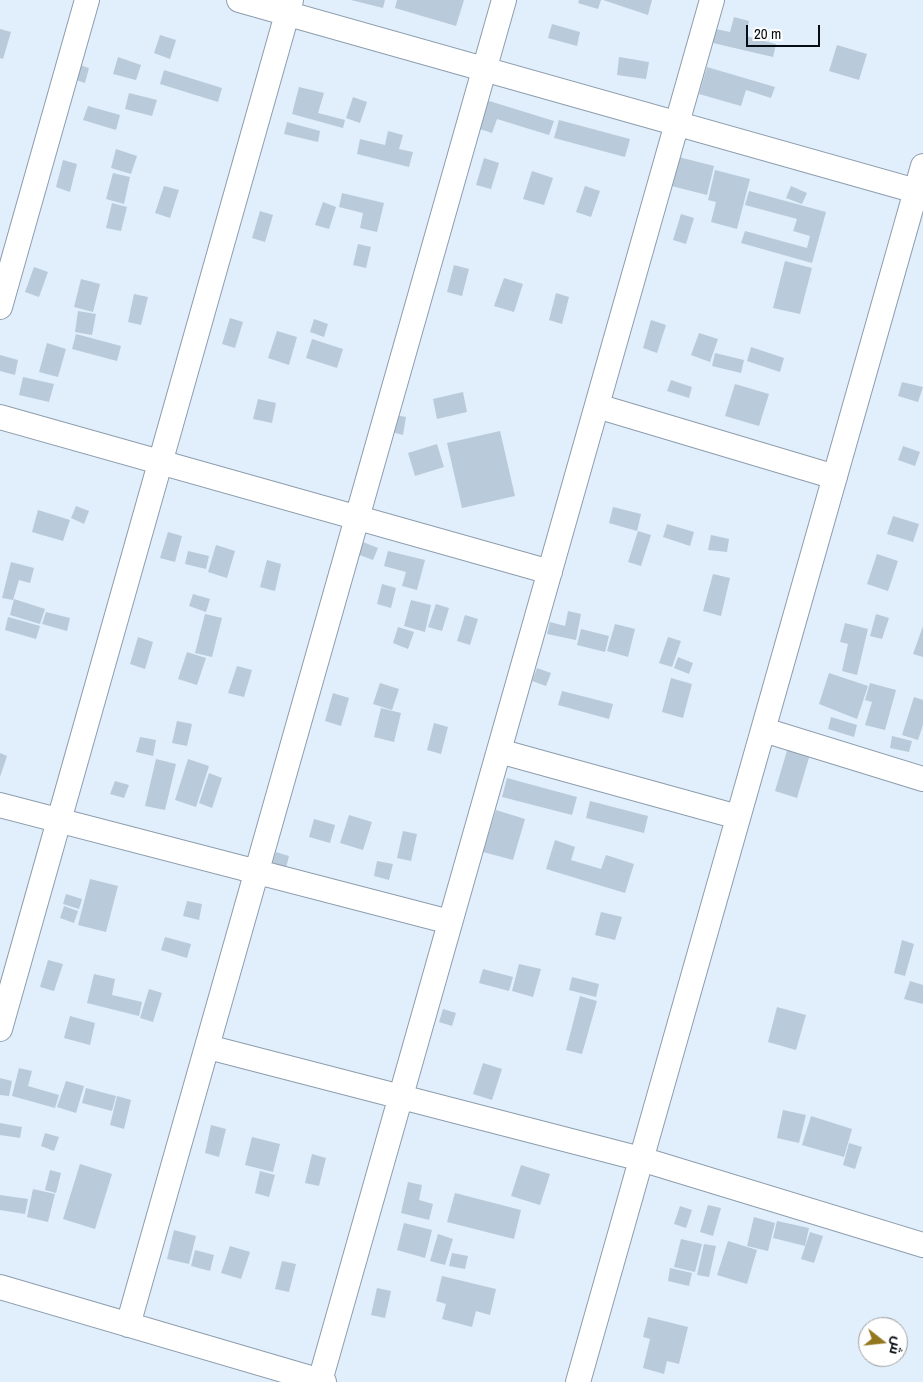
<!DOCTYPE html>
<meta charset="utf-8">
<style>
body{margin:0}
#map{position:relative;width:923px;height:1382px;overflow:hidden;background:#e1effc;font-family:"Archivo Narrow",Cairo,sans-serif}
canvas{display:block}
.north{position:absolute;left:858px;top:1317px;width:50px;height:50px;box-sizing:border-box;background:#fff;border:1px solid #9c9ea0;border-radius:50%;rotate:106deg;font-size:14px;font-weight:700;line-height:20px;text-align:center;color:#070c12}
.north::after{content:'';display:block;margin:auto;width:18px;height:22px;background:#93771e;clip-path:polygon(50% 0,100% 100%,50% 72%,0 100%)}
.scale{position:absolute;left:746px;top:25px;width:74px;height:22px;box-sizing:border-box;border:2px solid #070c12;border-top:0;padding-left:6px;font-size:15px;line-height:18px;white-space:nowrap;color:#070c12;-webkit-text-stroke:4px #fff;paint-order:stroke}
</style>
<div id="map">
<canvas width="923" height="1382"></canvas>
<div class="north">ش</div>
<div class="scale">20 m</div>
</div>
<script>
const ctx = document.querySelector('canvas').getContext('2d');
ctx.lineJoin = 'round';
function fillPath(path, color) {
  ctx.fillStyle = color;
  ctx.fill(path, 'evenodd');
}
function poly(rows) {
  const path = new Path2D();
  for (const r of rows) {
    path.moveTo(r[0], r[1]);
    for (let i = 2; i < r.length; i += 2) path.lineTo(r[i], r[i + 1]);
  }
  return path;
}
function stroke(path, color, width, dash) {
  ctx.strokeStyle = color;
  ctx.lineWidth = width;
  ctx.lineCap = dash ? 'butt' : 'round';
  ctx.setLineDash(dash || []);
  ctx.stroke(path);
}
fillPath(poly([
 [351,0,385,0,383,8],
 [397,0,464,0,456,26,395,8],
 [579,0,601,0,598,9,578,3],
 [603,0,652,0,648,15],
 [734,17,749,21,746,36,776,44,773,57,713,43,716,29,730,32],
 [552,24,580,32,577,46,548,38],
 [0,29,11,32,3,59,0,58],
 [160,35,176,40,170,59,154,53],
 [837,45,867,54,859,80,829,71],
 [118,57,141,65,136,80,113,74],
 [619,57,649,62,646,79,617,75],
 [74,63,89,68,85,83,70,78],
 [707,67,775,87,771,98,746,90,741,106,699,94],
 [164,70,222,88,218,102,160,84],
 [299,87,324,93,318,113,345,120,343,128,292,114],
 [129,93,157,100,152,116,125,109],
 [353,97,367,102,360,123,346,118],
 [486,100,554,121,549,135,497,119,492,133,477,128],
 [88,106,120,115,116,130,83,120],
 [559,120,630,139,625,157,554,138],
 [287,122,320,131,318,142,284,134],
 [388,131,403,135,399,149,413,152,409,167,357,154,360,139,385,145],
 [116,149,137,156,131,174,111,168],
 [667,154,714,166,707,195,660,183],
 [484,158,499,163,491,189,476,185],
 [63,160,77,164,70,192,56,187],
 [715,170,750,179,737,229,711,222,716,202,708,200],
 [532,171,553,178,544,205,523,199],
 [113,173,130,177,124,204,106,199],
 [164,186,179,190,170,218,155,213],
 [585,186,600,191,591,217,576,212],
 [791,186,807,193,802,204,786,198],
 [749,191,826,212,812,263,741,243,745,231,807,248,810,236,793,231,797,219,745,205],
 [342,193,384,203,377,232,360,228,363,213,339,207],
 [323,202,336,207,329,229,315,225],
 [112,203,127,207,121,231,106,228],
 [260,211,273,215,265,242,252,238],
 [681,214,694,218,686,244,673,240],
 [358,244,371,247,366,268,353,265],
 [785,261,812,268,800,314,773,308],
 [454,265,469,269,462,296,447,292],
 [34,267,48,272,39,297,25,292],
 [504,278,523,284,514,312,494,306],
 [81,279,100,284,93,312,74,307],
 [556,293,569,297,562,324,549,320],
 [134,294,148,297,141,325,128,322],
 [78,311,96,314,92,335,75,332],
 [230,318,243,322,235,348,222,344],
 [314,319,328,324,324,337,310,332],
 [651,320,666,325,657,353,643,348],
 [277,331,297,337,289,365,268,358],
 [699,333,718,339,710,362,691,355],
 [76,334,121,346,117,361,72,349],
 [312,339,343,349,337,368,306,358],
 [47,343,66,349,58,377,39,372],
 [751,347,784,358,780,372,747,361],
 [715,353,744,360,741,373,712,366],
 [0,355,18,360,15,375,0,371],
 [23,377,54,384,49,402,19,395],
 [671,380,692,387,689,398,667,391],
 [902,382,923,387,918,402,898,396],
 [735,384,769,394,759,426,725,416],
 [463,392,467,412,437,419,433,399],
 [258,399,276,403,272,423,253,419],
 [395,415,406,417,403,435,392,432],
 [500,431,515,496,462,508,447,443],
 [437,444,444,467,415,476,408,453],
 [903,446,920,452,915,466,898,460],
 [76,506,89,511,84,524,71,518],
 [613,507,641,514,637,531,609,523],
 [38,510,70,520,63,541,32,532],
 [893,516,919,524,913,542,887,534],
 [667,524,694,532,690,546,663,537],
 [638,531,651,535,641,566,628,562],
 [168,532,182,536,175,562,160,558],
 [711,535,729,539,727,552,708,550],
 [363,542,378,548,373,560,357,554],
 [216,545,235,551,227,578,208,572],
 [188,551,209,556,206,569,185,564],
 [388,551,425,560,417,590,402,586,406,572,384,566],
 [877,554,898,561,888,591,867,584],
 [267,560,281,564,275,591,260,587],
 [11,562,34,568,30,583,19,580,13,600,2,598],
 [713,574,730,578,721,616,703,611],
 [382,584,396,588,391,608,377,604],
 [193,594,210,599,206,612,189,606],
 [14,599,45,609,40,624,10,615],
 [411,600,431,605,425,632,404,626],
 [436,604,449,608,442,631,428,627],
 [568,611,581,614,576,640,547,634,550,622,565,626],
 [46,612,70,618,67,631,42,624],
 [205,614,222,618,212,657,195,653],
 [876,614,889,618,882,639,870,636],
 [465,615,478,619,470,645,457,641],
 [8,617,40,626,36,639,5,630],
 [845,623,868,629,857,675,842,671,848,644,840,642],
 [615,624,635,629,628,657,607,651],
 [923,626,923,657,913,654],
 [398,627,414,632,408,649,393,643],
 [581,629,609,636,605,652,577,645],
 [138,637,153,642,145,669,130,664],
 [668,637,681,641,672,667,659,663],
 [187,652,206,658,197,685,178,679],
 [678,657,693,663,689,674,674,668],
 [237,666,252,670,244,697,228,693],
 [537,668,551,673,546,686,532,681],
 [829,673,868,686,857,719,819,704],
 [671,678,692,684,683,718,662,712],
 [380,683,399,689,392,710,373,704],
 [870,683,896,690,885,730,865,725,872,702,865,700],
 [562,691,613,704,609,719,558,705],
 [333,693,349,698,341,726,325,721],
 [914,697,923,700,923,725,918,740,902,735],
 [381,708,401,713,394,742,374,737],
 [831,717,857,725,854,737,828,729],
 [177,721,192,724,187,746,172,743],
 [434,723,448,727,441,754,427,750],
 [892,736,912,741,909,752,890,748],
 [140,737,156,740,153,756,136,752],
 [789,744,811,751,797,798,775,791],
 [0,753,7,756,0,777],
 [156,759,176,764,165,810,145,806],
 [188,759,209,766,196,807,175,800],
 [209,773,222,778,212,808,199,803],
 [507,778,577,797,572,815,502,797],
 [115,781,129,785,124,798,110,794],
 [590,801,648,816,644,833,586,818],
 [496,810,525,819,513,860,483,852],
 [349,815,372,822,363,850,340,843],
 [314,819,335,825,330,843,309,837],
 [403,831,417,834,411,861,397,858],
 [555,840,575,847,571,860,601,869,606,855,634,864,625,893,546,869],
 [276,852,289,856,286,868,272,864],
 [377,861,393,864,389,880,374,876],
 [90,879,118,886,106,932,78,925],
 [66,894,82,899,79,909,63,904],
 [187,901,202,904,199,920,183,916],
 [64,906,78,911,74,923,60,918],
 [601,912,622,917,615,940,595,935],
 [165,937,191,944,187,958,161,950],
 [902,940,914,944,905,976,894,973],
 [48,960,63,964,54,991,40,987],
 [519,964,541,969,533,997,512,991],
 [483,969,513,977,509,991,479,983],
 [94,974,115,979,112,995,142,1002,139,1016,87,1003],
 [572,977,599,984,596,997,569,990],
 [910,981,923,985,923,1004,904,999],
 [149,989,162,993,153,1022,140,1018],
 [580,996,597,1001,582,1054,566,1050],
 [777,1007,806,1015,796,1050,768,1042],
 [443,1009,456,1013,452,1026,439,1022],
 [70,1016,95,1023,90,1045,64,1038],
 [483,1063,502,1069,492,1100,473,1094],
 [19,1068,32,1071,28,1086,59,1095,55,1108,12,1096],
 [0,1078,12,1081,9,1096,0,1095],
 [66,1081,84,1086,76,1113,57,1107],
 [86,1088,116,1096,112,1111,82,1103],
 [117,1096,131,1100,124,1129,110,1125],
 [783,1110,806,1115,799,1143,777,1138],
 [811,1116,852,1129,844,1157,802,1145],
 [0,1123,22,1127,20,1138,0,1135],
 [211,1125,226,1129,219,1157,205,1153],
 [45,1133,59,1137,54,1151,41,1146],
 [252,1137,280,1144,273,1172,245,1165],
 [849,1143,862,1147,855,1169,843,1165],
 [312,1154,326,1158,319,1186,305,1183],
 [80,1164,112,1174,95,1229,63,1219],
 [521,1165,550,1174,540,1205,511,1196],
 [50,1170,61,1173,56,1193,45,1190],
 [260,1171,275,1175,269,1197,255,1193],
 [408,1182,422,1185,419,1200,433,1204,429,1220,401,1213],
 [33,1189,55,1194,48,1222,27,1217],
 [455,1193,521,1210,514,1239,447,1222],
 [0,1195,28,1199,25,1214,0,1210],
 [708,1205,721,1208,713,1236,700,1232],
 [680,1206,692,1210,686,1228,674,1224],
 [754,1217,775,1223,768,1251,747,1246],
 [777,1221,809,1228,805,1246,773,1238],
 [404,1223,432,1230,425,1258,397,1250],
 [174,1230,196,1236,189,1264,167,1259],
 [810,1232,823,1236,814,1263,801,1259],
 [438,1234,453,1239,445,1265,430,1261],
 [681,1239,702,1244,695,1272,674,1267],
 [728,1241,757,1250,747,1284,717,1275],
 [704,1244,716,1246,709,1277,697,1275],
 [230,1246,250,1252,241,1279,221,1273],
 [195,1250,214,1255,210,1271,191,1266],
 [452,1253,468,1256,465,1269,449,1266],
 [282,1261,296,1264,289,1292,275,1289],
 [670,1268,692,1273,689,1286,668,1281],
 [442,1276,496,1289,490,1315,476,1311,472,1327,442,1319,446,1304,436,1301],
 [377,1288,391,1291,385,1318,371,1315],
 [648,1317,688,1327,679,1364,667,1361,664,1374,643,1368,650,1339,643,1337]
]), '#b9cada');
const minor = poly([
 [239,0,923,193],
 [0,307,87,0],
 [597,406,835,477],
 [0,417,550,572],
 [764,730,923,779],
 [499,751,738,817],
 [0,805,450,922],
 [0,1029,291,0],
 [208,1047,641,1159,923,1245],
 [0,1287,324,1382],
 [128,1325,504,0],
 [320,1381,712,0],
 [578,1382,923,166]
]);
stroke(minor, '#8d9dad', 26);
stroke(minor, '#fff', 24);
</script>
